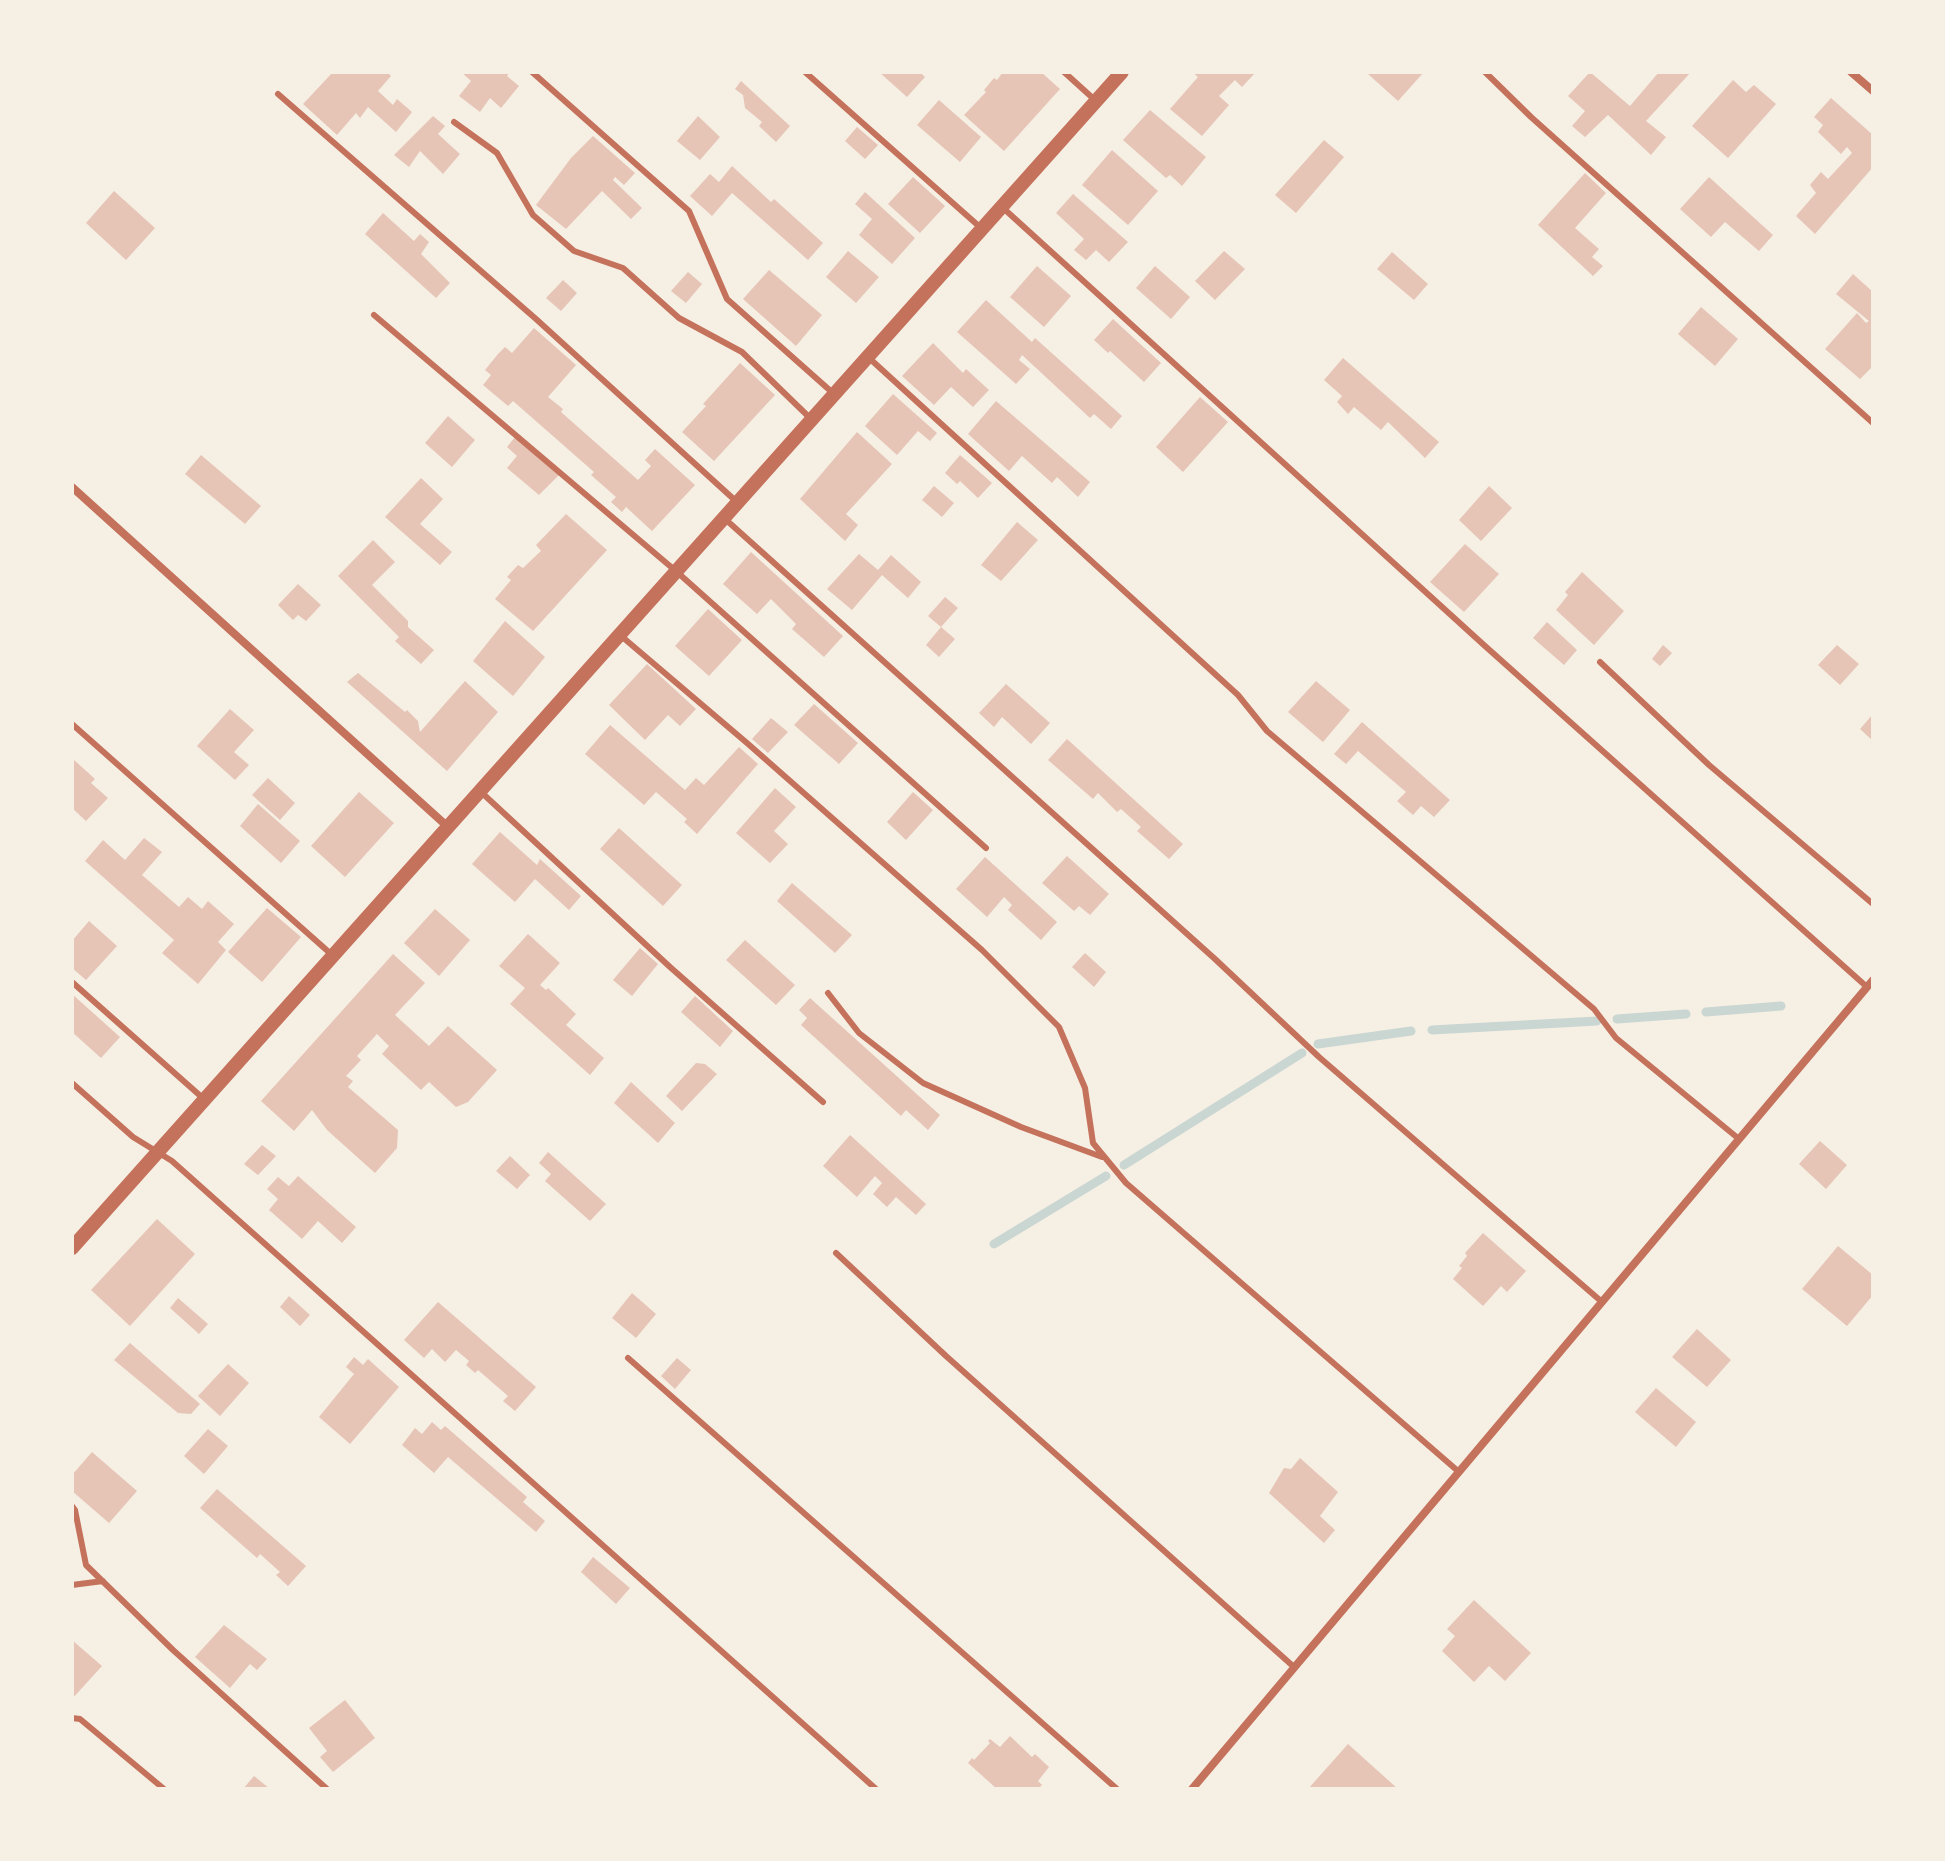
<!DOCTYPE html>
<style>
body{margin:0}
#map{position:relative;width:1945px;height:1861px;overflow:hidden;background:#f6efe4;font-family:Signika,sans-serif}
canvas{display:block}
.frame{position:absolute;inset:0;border:74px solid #f6efe4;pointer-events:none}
</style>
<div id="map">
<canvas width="1945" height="1861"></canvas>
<div class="frame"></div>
</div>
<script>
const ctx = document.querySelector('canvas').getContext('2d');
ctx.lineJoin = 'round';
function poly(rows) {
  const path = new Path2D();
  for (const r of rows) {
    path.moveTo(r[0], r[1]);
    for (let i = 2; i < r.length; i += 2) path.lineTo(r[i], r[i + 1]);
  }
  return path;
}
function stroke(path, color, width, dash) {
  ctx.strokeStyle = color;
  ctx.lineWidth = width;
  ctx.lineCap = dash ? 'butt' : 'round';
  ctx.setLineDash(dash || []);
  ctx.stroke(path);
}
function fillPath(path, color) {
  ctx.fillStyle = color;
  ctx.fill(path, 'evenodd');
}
stroke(poly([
 [1706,1012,1781,1006],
 [1617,1019,1686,1014],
 [1432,1030,1597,1021],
 [1318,1044,1411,1031],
 [1124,1165,1302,1053],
 [994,1244,1106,1176]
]), '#c9d6d2', 9);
fillPath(poly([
 [333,72,387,72,391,76,378,91,393,105,397,99,412,112,396,132,368,107,360,118,356,113,337,135,303,104],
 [461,72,510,72,507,76,519,86,501,108,490,98,480,112,459,96,471,81],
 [879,72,920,72,925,77,907,97],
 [1003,72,1041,72,1060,89,1004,151,964,115,986,92,984,90,994,78,997,80],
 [1192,72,1256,72,1242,87,1235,80,1219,96,1229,105,1202,136,1170,109,1198,77],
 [1370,72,1424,72,1398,101,1368,74],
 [1590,72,1630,106,1659,72,1691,72,1646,121,1666,137,1651,155,1608,115,1585,137,1572,126,1585,111,1568,96],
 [1733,80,1746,92,1754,85,1776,104,1728,158,1692,126],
 [741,81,790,126,776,142,759,126,762,122,745,108,743,95,735,89],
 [1831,98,1873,135,1873,167,1815,234,1796,216,1816,193,1810,185,1821,172,1828,179,1852,153,1847,147,1841,154,1818,132,1823,125,1814,117],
 [939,100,981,137,960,162,917,125],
 [1150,110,1206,157,1182,186,1170,175,1166,178,1123,140],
 [433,116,445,126,438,134,460,154,443,174,420,151,409,167,394,155],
 [698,116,720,137,700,160,677,141],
 [857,127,878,145,865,159,845,141],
 [593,136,635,173,624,185,615,177,613,180,642,208,631,219,602,191,566,229,536,205,571,158],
 [1324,140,1344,157,1296,213,1275,195],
 [1112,150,1158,191,1128,225,1082,185],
 [732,166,771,202,774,199,823,243,808,260,732,193,712,216,690,196,710,174,719,182],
 [1585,173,1606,193,1575,228,1599,249,1592,257,1603,266,1593,276,1538,225],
 [913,177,945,206,920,233,888,204],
 [1709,177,1773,235,1759,251,1725,222,1711,237,1680,209],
 [114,191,155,228,126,260,86,223],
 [865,192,915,238,892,264,859,235,872,219,855,204],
 [1073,194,1128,242,1109,262,1096,250,1086,260,1074,250,1084,239,1056,213],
 [383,213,414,241,420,234,429,242,421,254,450,283,436,298,365,234],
 [848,251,879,277,856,303,826,277],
 [1224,251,1245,269,1215,300,1195,281],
 [1392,252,1428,284,1414,300,1377,269],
 [1037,266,1071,296,1044,327,1010,297],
 [1155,266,1190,297,1171,319,1136,288],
 [769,270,822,315,796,346,743,299],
 [688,272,702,284,686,303,671,291],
 [1853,274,1873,292,1873,366,1860,379,1825,349,1857,313,1866,323,1869,321,1836,294],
 [563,280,577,293,561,311,546,298],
 [986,300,1032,342,1035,338,1122,416,1111,429,1094,414,1090,418,1022,355,1019,360,1030,369,1016,384,957,332],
 [1701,307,1738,339,1715,366,1678,334],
 [1113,319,1161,363,1144,382,1110,351,1108,353,1094,340],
 [534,328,576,365,548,397,563,409,561,412,638,480,651,466,645,460,655,449,695,485,652,531,626,507,622,512,611,502,616,497,591,475,594,472,513,401,508,406,483,385,491,375,485,370,498,354,505,347,512,353],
 [933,343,963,373,966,369,989,390,973,407,951,387,934,405,902,376],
 [1343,358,1439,442,1425,458,1388,422,1381,430,1354,407,1348,414,1337,402,1342,396,1324,380],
 [740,363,775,395,714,461,682,432,706,406,703,404],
 [893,394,937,433,930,441,918,431,897,455,865,426],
 [1200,397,1228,422,1183,472,1156,447],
 [996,401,1090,482,1078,497,1057,477,1052,483,1022,456,1009,471,968,434],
 [448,416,475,440,452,467,425,443],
 [857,432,892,464,846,514,858,525,845,541,800,499],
 [515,437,559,475,539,495,507,468,517,456,507,447],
 [201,455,261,506,245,524,185,474],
 [960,455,992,483,978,498,960,481,957,484,945,473],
 [421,478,443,499,420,524,452,552,440,565,385,517],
 [934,486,954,503,942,517,922,500],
 [1489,486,1512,508,1481,541,1459,520],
 [566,514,607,550,533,631,495,599,511,580,507,577,518,565,523,568,541,551,536,545],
 [1017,522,1038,540,1001,581,981,565],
 [373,540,395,562,372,585,408,621,408,627,434,650,421,664,395,641,399,637,338,576],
 [1465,544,1499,574,1464,612,1430,582],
 [751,552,843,636,824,657,792,629,796,624,771,599,757,614,723,584],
 [859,554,878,570,891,555,921,582,908,598,882,575,852,610,827,589],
 [1582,572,1624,611,1594,645,1556,610,1568,595,1565,592],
 [298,584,321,605,306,621,298,615,293,620,278,605],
 [945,597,958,608,941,627,928,616],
 [708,609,742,640,709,676,675,646],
 [505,621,545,657,513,696,473,661],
 [1547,622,1577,650,1564,665,1533,638],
 [941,627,955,639,939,657,926,645],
 [1663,645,1672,653,1660,666,1652,659],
 [1837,645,1859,664,1840,685,1818,665],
 [647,664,696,709,680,726,668,715,645,740,609,705],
 [358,673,405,712,407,710,418,721,420,732,465,681,498,712,447,771,347,682],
 [1316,681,1350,710,1323,742,1288,712],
 [1006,684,1050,723,1031,744,1002,717,994,727,979,713],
 [814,704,858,743,839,764,794,725],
 [230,709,254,730,234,752,249,765,235,780,197,746],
 [1873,714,1873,741,1860,729],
 [771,718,788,732,768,753,752,739],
 [1362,722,1450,800,1434,817,1421,806,1413,815,1397,801,1406,792,1358,751,1346,764,1334,754],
 [610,725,685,790,696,778,704,785,739,747,758,764,697,834,684,822,687,819,656,792,644,805,585,754],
 [1067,739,1183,844,1169,859,1137,831,1141,827,1121,809,1117,812,1098,793,1093,799,1048,760],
 [73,759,95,779,91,783,108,798,86,821,72,808],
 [268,778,295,803,280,820,252,795],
 [775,788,796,807,774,831,788,844,770,863,736,833],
 [359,792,394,823,345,877,311,846],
 [913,792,933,810,906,840,887,822],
 [258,804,300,841,281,863,240,826],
 [619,828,682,885,663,906,600,849],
 [500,832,537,865,540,859,581,896,569,910,535,879,515,902,472,864],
 [144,838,162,852,142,875,179,907,188,897,202,909,208,901,234,924,218,942,226,950,198,984,162,953,174,940,85,861,103,840,125,860],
 [1067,856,1109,894,1090,915,1079,906,1074,911,1042,883],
 [985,857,1057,922,1041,940,1008,910,1012,905,1004,897,987,917,956,889],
 [792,883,852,935,835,953,777,901],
 [267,908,301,937,262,982,228,952],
 [435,909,470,940,439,976,404,943],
 [89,921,117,946,86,980,72,968,72,941],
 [528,934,560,963,540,985,546,990,548,988,576,1014,566,1025,604,1058,590,1075,510,1004,525,988,499,966],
 [745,940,795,985,776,1005,726,960],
 [640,948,658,964,632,996,613,980],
 [1085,953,1106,972,1094,987,1072,967],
 [393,954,425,983,395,1015,429,1046,448,1026,497,1070,468,1102,456,1107,429,1082,421,1090,382,1054,389,1046,377,1034,357,1056,361,1060,346,1076,353,1081,348,1087,398,1130,397,1148,375,1173,327,1130,312,1110,294,1131,261,1101],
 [72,994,120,1037,101,1058,72,1032],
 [695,996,733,1031,720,1047,681,1012],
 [810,998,940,1115,928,1130,906,1110,901,1116,801,1025,807,1018,799,1010],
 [696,1063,705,1064,717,1074,682,1111,666,1096],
 [631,1082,675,1123,658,1143,614,1103],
 [850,1135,926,1204,916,1215,896,1197,887,1207,873,1194,882,1183,875,1176,857,1197,823,1166],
 [1820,1141,1847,1165,1826,1189,1799,1164],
 [262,1145,276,1156,258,1175,244,1164],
 [548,1152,606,1204,590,1221,545,1181,551,1174,539,1163],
 [510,1156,530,1175,517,1189,496,1171],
 [298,1176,356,1227,342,1243,318,1221,302,1239,269,1210,278,1199,267,1189,278,1177,289,1186],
 [157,1219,195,1254,130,1326,91,1290],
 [1483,1233,1526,1271,1507,1292,1501,1286,1483,1306,1453,1279,1462,1268,1459,1266,1467,1256,1465,1253],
 [1838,1246,1873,1275,1873,1295,1847,1326,1802,1289],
 [632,1293,656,1314,636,1338,612,1318],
 [289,1296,310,1315,300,1326,280,1307],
 [178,1298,208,1324,199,1334,170,1308],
 [438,1302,536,1387,515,1411,503,1401,508,1396,478,1370,475,1373,466,1365,469,1361,456,1350,445,1362,432,1349,424,1358,404,1340],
 [1697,1329,1731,1360,1707,1387,1672,1357],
 [130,1343,200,1404,191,1414,178,1413,114,1360],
 [354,1357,363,1365,368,1359,399,1387,350,1444,319,1417,354,1374,346,1367],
 [677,1358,691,1370,675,1389,661,1376],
 [228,1364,249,1383,220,1416,198,1396],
 [1656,1388,1696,1422,1676,1447,1635,1412],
 [432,1422,441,1430,445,1426,527,1497,523,1502,545,1521,536,1532,448,1457,434,1473,402,1445,415,1428,422,1434],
 [208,1429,228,1446,204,1474,184,1456],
 [92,1452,137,1491,109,1523,72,1491,72,1475],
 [1300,1458,1338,1492,1320,1516,1335,1530,1324,1543,1269,1493,1284,1468,1291,1469],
 [217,1489,306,1566,288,1586,276,1575,280,1572,260,1554,257,1558,200,1508],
 [593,1557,630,1588,616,1604,581,1572],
 [1474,1600,1531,1653,1505,1681,1489,1666,1474,1682,1442,1651,1455,1636,1447,1629],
 [224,1625,267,1659,257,1670,250,1664,230,1688,195,1657],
 [72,1640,102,1666,72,1699],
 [345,1700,375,1738,333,1772,320,1757,327,1751,309,1728],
 [1010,1736,1032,1757,1035,1754,1049,1767,1038,1781,1042,1785,1038,1789,997,1789,968,1763,972,1758,974,1760,990,1743,988,1741,990,1739,1000,1747],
 [1348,1744,1398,1789,1308,1789],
 [254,1776,259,1780,270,1789,243,1789]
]), '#e6c5b7');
stroke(poly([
 [532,72,689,211,727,299,834,394],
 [805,72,981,228],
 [1064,72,1096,101],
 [1485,72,1531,117,1873,423],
 [278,94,536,319,738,503],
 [454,122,497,153,533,215,574,251,623,268,679,318,742,352,810,418],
 [1002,207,1485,646,1867,987],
 [374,315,677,572,986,848],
 [868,357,1238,695,1267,731,1594,1009,1616,1038,1739,1139],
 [724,518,1215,959,1319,1057,1602,1302],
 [620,635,747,743,982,950,1059,1027,1085,1088,1093,1143,1126,1183,1459,1472],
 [1600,662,1709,765,1873,904],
 [72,724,331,954],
 [481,792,670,967,823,1102],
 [72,982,205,1100],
 [828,993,859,1033,923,1083,1021,1127,1102,1157],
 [72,1083,133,1137,172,1161,876,1789],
 [836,1253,946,1356,1294,1667],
 [628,1358,1117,1789],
 [72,1506,75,1510,86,1565,173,1650,327,1789],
 [72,1585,103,1581],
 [72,1718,80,1719,164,1789]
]), '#c5725c', 6);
stroke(poly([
 [1851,72,1873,91],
 [72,487,448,827],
 [1192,1789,1873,980]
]), '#c5725c', 8);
stroke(poly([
 [72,1248,1122,72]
]), '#c5725c', 14);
</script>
